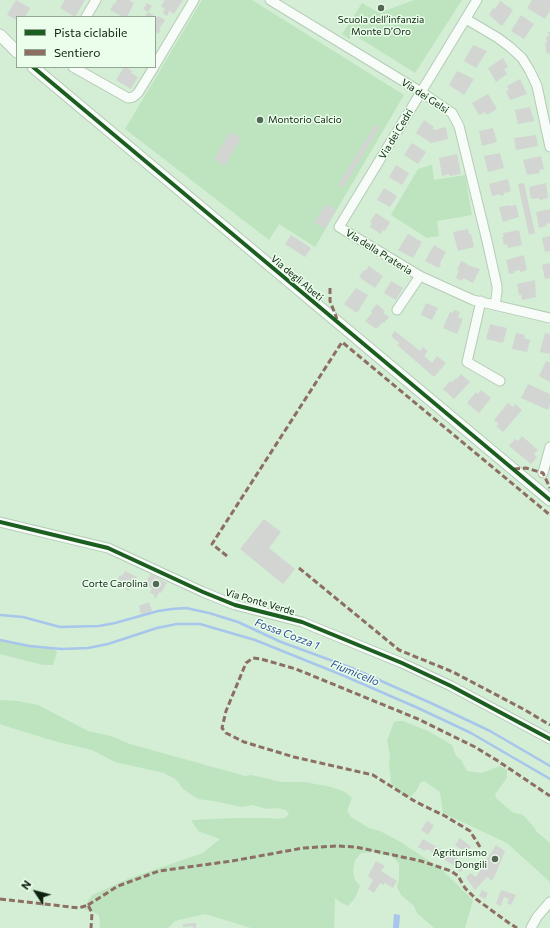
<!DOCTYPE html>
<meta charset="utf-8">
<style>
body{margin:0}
#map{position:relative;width:550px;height:928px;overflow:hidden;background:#d3eed4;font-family:Commissioner,sans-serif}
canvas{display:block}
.legend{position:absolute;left:16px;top:16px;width:140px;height:52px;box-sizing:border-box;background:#eafeeb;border:1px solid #92a693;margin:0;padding:5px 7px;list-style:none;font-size:12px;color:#0e2110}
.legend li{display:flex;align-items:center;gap:8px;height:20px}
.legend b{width:20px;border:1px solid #92a693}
.north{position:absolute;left:16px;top:872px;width:40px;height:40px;-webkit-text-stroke:3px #eafeeb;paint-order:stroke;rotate:306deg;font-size:11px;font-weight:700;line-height:16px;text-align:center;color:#0e2110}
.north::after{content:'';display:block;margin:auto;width:14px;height:18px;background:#0e2110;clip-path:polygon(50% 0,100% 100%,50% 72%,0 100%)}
</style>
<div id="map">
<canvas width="550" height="928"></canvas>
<ul class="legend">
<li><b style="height:5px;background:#1b5e20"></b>Pista ciclabile</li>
<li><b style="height:5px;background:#8d6e63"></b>Sentiero</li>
</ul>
<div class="north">N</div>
</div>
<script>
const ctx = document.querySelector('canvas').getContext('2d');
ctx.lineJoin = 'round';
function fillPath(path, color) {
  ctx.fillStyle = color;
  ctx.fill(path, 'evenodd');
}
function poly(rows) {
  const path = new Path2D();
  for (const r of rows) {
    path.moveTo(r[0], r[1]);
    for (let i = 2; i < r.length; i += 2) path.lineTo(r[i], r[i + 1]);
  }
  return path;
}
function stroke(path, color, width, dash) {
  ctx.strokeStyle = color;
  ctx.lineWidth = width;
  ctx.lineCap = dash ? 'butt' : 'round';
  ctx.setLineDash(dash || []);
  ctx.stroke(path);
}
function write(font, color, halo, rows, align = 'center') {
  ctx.font = font + ' Commissioner,sans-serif';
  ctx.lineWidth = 3;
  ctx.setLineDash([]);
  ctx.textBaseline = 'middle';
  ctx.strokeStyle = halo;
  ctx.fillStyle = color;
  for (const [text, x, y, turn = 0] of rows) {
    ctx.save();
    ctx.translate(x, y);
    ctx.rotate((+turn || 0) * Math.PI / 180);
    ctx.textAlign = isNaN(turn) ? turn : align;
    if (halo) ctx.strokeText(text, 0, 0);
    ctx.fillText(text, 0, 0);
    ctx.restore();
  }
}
fillPath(poly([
 [202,0,252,0,404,95,315,247,279,224,269,240,125,129],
 [414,0,462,0,415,73,353,34,349,39,342,34,362,3,379,13],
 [432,165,434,180,465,175,472,215,437,221,439,236,427,238,391,215,418,169],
 [0,640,52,648,57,652,53,665,43,665,0,654],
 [0,700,18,701,38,705,88,731,111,736,130,744,245,776,251,775,282,782,305,782,331,787,345,792,352,798,347,811,351,817,369,828,380,831,399,841,440,868,473,900,465,928,434,928,417,913,414,906,401,895,397,887,399,879,399,864,396,860,391,856,380,855,375,852,361,853,355,860,353,872,355,880,360,886,355,898,348,906,340,902,335,898,334,928,251,928,205,914,175,921,168,928,99,928,100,926,99,915,91,911,83,909,92,895,130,878,203,853,220,839,200,832,197,829,191,820,237,818,268,818,278,819,285,818,289,814,286,810,277,808,267,809,252,805,242,807,214,801,198,799,183,789,177,780,164,773,115,762,92,750,54,741,2,725,0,724],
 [398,721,403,721,428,731,452,745,456,756,461,760,467,771,482,773,500,766,507,770,507,778,495,794,496,798,512,812,523,815,533,826,537,832,550,843,550,882,507,843,443,813,440,792,424,781,420,783,417,790,411,796,407,798,396,790,391,783,389,761,390,755,387,741,394,722]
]), '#bde4bf');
fillPath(poly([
 [394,914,400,915,399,928,393,928]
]), '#a8c5ec');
stroke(poly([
 [0,615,23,617,60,627,99,626,115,623,158,611,172,609,186,608,209,613,238,622,281,642,352,668,433,704,490,731,550,766],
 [0,640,29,646,61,649,88,648,108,644,157,628,177,624,200,624,255,640,342,675,418,708,471,733,550,779]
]), '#a8c5ec', 2.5);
fillPath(poly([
 [16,0,30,8,25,17,17,17,17,20,7,15],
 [65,0,85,0,75,17,60,8],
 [117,0,129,0,134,3,127,17,123,17,110,10,114,3,115,4],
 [165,0,183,0,174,14,169,11,167,16,163,13,165,9,161,6],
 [532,0,550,0,550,11,545,19,527,8],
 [500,1,513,10,502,26,489,15,493,8,495,9],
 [147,3,152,6,148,12,143,9],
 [148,12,157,18,158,16,165,20,159,29,161,30,158,34,155,32,155,17,145,17],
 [521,15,534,24,524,39,511,31],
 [548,32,550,32,550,53,547,54,545,43,547,43,546,37,549,36],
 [473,45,487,51,476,68,464,61],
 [503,58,508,67,504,69,507,74,496,82,488,68],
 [124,67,130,69,130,70,132,71,131,73,138,77,131,89,116,80],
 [457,71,474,79,464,95,449,85],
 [520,79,527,94,510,100,506,91,509,90,507,86],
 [488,94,497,109,487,115,485,112,479,115,472,103],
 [530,107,534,121,518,124,515,110],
 [424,120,434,127,433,129,435,130,446,127,448,139,431,143,416,133],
 [376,124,380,127,343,188,338,185],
 [493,128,497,142,482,146,479,131],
 [230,132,241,138,225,166,214,159],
 [536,135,538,146,516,150,514,138],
 [412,143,426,152,418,164,404,155],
 [500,153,504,168,488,172,484,156],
 [457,154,461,174,450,176,449,174,442,176,439,158],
 [541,156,544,169,539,170,540,173,527,175,523,160],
 [396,165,409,173,402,185,389,177],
 [508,179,511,191,504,193,504,195,501,196,500,194,492,196,489,184],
 [524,183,535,233,529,235,518,184],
 [546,183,548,198,540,200,539,198,531,199,529,187],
 [384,188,397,196,390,207,377,200],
 [326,204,336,210,325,229,314,222],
 [509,205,509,206,516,205,519,217,503,222,499,207],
 [550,209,550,223,546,224,547,226,539,228,536,212],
 [376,213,390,222,385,231,383,230,381,234,370,227,372,223,370,222],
 [468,229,469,234,471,234,474,247,458,251,453,232],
 [519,230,522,245,508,248,507,244,504,245,502,237,504,237,503,233],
 [408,234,422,242,413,258,398,250],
 [291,235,311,248,305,257,285,244],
 [550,236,550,251,545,252,542,238],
 [434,245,446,252,440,263,441,264,439,268,425,261],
 [524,255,527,270,520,272,520,270,514,271,515,273,509,274,506,260],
 [461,261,468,264,467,265,480,269,473,283,463,278,462,281,456,278,459,270,457,270],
 [550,263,550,278,545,279,542,265],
 [369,266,383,276,375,288,359,277,364,270,365,271],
 [535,280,536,297,522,300,521,294,519,295,517,284],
 [391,281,403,288,396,300,384,293],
 [356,288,368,295,357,313,344,304],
 [426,303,438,308,432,320,421,315],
 [377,304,385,311,383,313,389,317,384,323,383,322,376,329,365,321,372,313,371,311],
 [454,310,460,312,458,317,463,319,457,334,443,328,450,312,453,313],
 [490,324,507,328,503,343,486,339],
 [395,331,420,351,423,347,428,351,424,356,432,363,437,356,446,363,434,377,397,345,399,343,391,336],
 [516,333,525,335,524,338,530,340,527,352,512,349],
 [545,333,550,334,550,354,540,352],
 [546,361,550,363,550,382,539,376],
 [461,374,470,382,454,399,443,389,450,381,452,382,456,378,457,379],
 [528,384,550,394,550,404,548,410,521,398],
 [481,390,491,398,479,413,467,403,476,392,478,394],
 [508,403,513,407,515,404,522,410,503,432,496,426,499,424,494,420],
 [522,436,538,450,534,454,537,457,531,464,509,446,515,439,518,441],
 [264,519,281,532,269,548,295,569,283,584,240,549],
 [125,571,137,577,129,591,117,585,120,580,118,579,120,575,122,576],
 [151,574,167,583,161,593,159,592,156,598,154,597,155,595,150,593,152,588,144,585],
 [149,602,152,611,141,614,139,606],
 [427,821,434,825,428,835,421,830],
 [460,838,471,847,466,853,455,845],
 [423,839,461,861,459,864,464,867,461,872,454,868,455,866,427,849,425,851,418,847],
 [496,845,505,851,497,871,492,881,487,877,475,890,466,878,470,873,476,877],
 [376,861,385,866,381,871,397,881,393,888,385,883,383,885,380,883,374,893,368,889,373,880,368,876],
 [482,890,488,893,485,899,479,896],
 [501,890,516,895,511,905,507,903,509,899,504,897,501,906,496,904],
 [196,923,196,928,193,928,193,926,183,927,183,924]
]), '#d2d5d2');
const minor = poly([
 [270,0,421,92,452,113,459,126,487,241,497,286,497,292,495,305],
 [477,0,339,227,420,276,473,300,550,318],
 [86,17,96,0],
 [466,19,498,38,510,47,522,58,530,71,537,86,550,147],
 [155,65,194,0],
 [73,67,128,98,133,97,138,93,154,67],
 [481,301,467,362,500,381],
 [397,310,420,276],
 [543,473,550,447],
 [0,522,108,548,203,592,235,605,302,622,402,663,451,686,550,739],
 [531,928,537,917,550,902]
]);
const tertiary = poly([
 [0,35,17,52],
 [33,67,550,500]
]);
stroke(minor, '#b5cbb6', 11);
stroke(tertiary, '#b5cbb6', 13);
stroke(minor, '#f8fcf9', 9);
stroke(tertiary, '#f8fcf9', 11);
stroke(poly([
 [330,288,330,301,337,319],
 [514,469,526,468,543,473,550,488],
 [227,556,212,544,342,342,550,515],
 [299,568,399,650,453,672,525,710,550,725],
 [480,847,470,831,445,816,416,802,373,775,294,757,244,742,226,733,222,728,226,711,246,663,253,658,261,659,296,669,418,719,475,747,498,761,550,796],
 [0,899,79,908,88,905,92,913,91,928],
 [88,905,118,886,159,871,232,861,303,848,337,846,356,847,421,861,451,871,458,876,465,888,476,899,509,923,517,928]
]), '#8d6e63', 3, [6, 3]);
stroke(poly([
 [33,67,550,500],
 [0,522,108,548,203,592,235,605,302,622,402,663,451,686,550,739]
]), '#1b5e20', 4);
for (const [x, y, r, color] of [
 [381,8,4,"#536955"],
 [260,120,4,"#536955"],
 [156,584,4,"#536955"],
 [495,859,4,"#536955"]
]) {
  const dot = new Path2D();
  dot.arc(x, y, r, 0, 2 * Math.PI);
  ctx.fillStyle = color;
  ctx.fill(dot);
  stroke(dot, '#eafeeb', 1.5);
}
write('10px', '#0e2110', '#eafeeb', [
 ["Scuola dell’infanzia",381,20,"center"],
 ["Monte D’Oro",381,32,"center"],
 ["Montorio Calcio",268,120,"left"],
 ["Corte Carolina",148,584],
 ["Agriturismo",487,853],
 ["Dongili",487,865]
], 'right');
write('10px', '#0e2110', '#eafeeb', [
 ["Via dei Gelsi",425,96,33],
 ["Via dei Cedri",396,134,-59],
 ["Via della Prateria",379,252,32],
 ["Via degli Abeti",297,278,40],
 ["Via Ponte Verde",260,602,16]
]);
write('italic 11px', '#304b9a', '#eafeeb', [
 ["Fossa Cozza 1",287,634,21],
 ["Fiumicello",355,673,22]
]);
</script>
